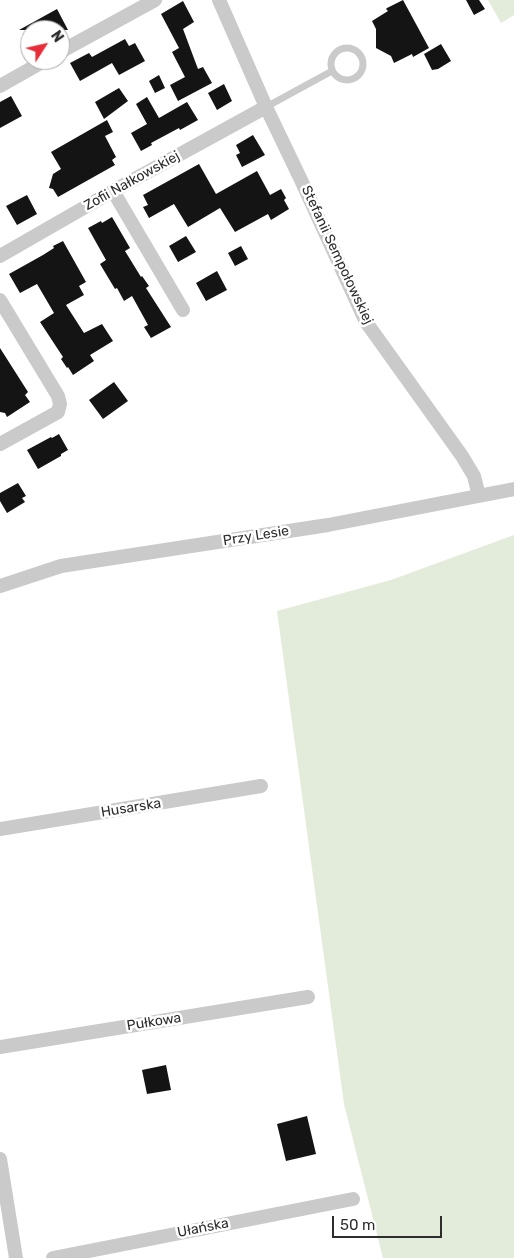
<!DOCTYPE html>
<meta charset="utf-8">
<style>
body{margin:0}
#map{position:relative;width:514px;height:1258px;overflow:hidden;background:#fff;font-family:Rubik,sans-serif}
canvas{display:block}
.north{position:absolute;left:20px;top:20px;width:50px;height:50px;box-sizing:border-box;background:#fff;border:1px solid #ababab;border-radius:50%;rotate:55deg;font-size:14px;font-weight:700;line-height:20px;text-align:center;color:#2d2d2d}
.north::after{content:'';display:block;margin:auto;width:18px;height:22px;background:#e72d37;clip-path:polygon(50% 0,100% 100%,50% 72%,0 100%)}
.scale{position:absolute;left:332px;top:1216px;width:110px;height:22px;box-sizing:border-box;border:2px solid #2d2d2d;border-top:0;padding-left:6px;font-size:15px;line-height:18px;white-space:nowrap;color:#2d2d2d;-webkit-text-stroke:4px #fff;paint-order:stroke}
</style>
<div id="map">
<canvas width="514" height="1258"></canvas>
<div class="north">N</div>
<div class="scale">50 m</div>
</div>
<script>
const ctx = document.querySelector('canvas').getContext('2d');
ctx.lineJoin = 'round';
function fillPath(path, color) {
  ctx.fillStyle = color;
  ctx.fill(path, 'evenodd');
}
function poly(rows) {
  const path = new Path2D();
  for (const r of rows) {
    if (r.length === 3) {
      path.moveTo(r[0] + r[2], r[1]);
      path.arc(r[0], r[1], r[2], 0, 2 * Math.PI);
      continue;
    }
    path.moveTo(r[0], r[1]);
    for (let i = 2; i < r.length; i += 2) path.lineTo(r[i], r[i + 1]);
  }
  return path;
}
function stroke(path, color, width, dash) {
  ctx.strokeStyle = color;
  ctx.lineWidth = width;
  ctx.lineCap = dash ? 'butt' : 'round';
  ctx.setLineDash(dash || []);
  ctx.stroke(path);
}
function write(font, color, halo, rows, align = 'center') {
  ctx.font = font + ' Rubik,sans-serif';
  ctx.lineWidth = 5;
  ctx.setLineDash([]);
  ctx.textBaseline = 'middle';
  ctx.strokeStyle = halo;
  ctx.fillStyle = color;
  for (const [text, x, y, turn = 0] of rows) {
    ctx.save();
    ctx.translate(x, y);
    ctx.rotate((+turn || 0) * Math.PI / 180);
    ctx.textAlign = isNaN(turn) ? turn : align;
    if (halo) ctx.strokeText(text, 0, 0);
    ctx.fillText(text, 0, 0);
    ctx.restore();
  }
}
fillPath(poly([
 [488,0,514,0,514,15,501,23],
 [514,535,514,1258,383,1258,344,1104,277,611,391,580]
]), '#e3ebda');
fillPath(poly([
 [403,0,429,48,413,57,412,54,394,63,391,56,376,48,376,29,372,21,388,11,386,9,387,8],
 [466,0,479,0,485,9,474,15],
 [183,1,194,22,183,29,198,69,203,67,212,83,178,101,170,85,185,77,172,52,179,48,161,14],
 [57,9,68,30,19,30],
 [125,39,129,46,135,43,145,61,119,75,112,63,80,81,70,63,89,53,92,57],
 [441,44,451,61,438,69,432,70,424,54],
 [159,75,165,88,155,93,149,81],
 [224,84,232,101,217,110,208,93],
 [119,88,128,101,104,119,95,102],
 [11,96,22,116,0,128,0,102],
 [147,97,159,118,187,102,198,120,180,130,179,128,151,143,152,145,141,151,131,133,147,124,136,104],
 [107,120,113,132,105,136,116,157,112,160,115,165,58,197,53,189,49,188,53,174,61,169,51,152],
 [253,135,265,155,242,167,236,155,240,153,236,145],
 [199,164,216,194,257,171,270,195,281,189,286,198,284,200,289,209,271,220,268,214,235,232,220,208,188,227,174,204,149,218,143,207,148,205,143,195],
 [27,195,37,214,17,225,6,206],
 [112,217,130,248,125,251,141,277,142,276,149,286,146,288,171,327,151,338,144,327,148,325,132,296,124,301,117,288,115,289,100,264,106,260,88,228,101,221,102,223],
 [186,236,196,252,178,262,169,246],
 [63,241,86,282,79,286,84,295,66,305,84,333,102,324,113,341,90,355,94,361,73,375,68,367,67,368,61,359,63,357,40,322,54,313,37,284,20,293,9,274,43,255,54,248,53,246],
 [241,246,248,259,235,266,228,253],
 [217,271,227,290,206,301,196,283],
 [0,348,28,392,25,395,30,402,7,417,5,413,0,412],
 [114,382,128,401,103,419,89,400],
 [59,434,68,450,61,454,61,456,38,469,27,450,51,437,52,438],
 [18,483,26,496,22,498,25,502,7,513,0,501,0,493],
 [166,1065,171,1090,147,1094,142,1070],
 [307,1116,316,1154,286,1161,277,1124]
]), '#141414');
stroke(poly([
 [347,64,16],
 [266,107,332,71]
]), '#cacaca', 7);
stroke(poly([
 [219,0,266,107,301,180,366,322,462,456,474,476,479,496],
 [60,52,155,0],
 [0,86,46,60],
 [113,191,183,310],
 [0,256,113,191,266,107],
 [0,300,58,396,60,404,58,412,0,444],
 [0,586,61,566,328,525,514,489],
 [0,829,261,786],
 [0,1047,308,997],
 [0,1159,16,1258],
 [53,1258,353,1199]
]), '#cacaca', 14);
write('14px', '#2d2d2d', '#fff', [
 ["Zofii Nałkowskiej",132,181,-29],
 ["Stefanii Sempołowskiej",337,255,65],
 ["Przy Lesie",256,536,-9],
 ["Husarska",131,808,-9],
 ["Pułkowa",154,1022,-9],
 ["Ułańska",203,1228,-11]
]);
</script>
